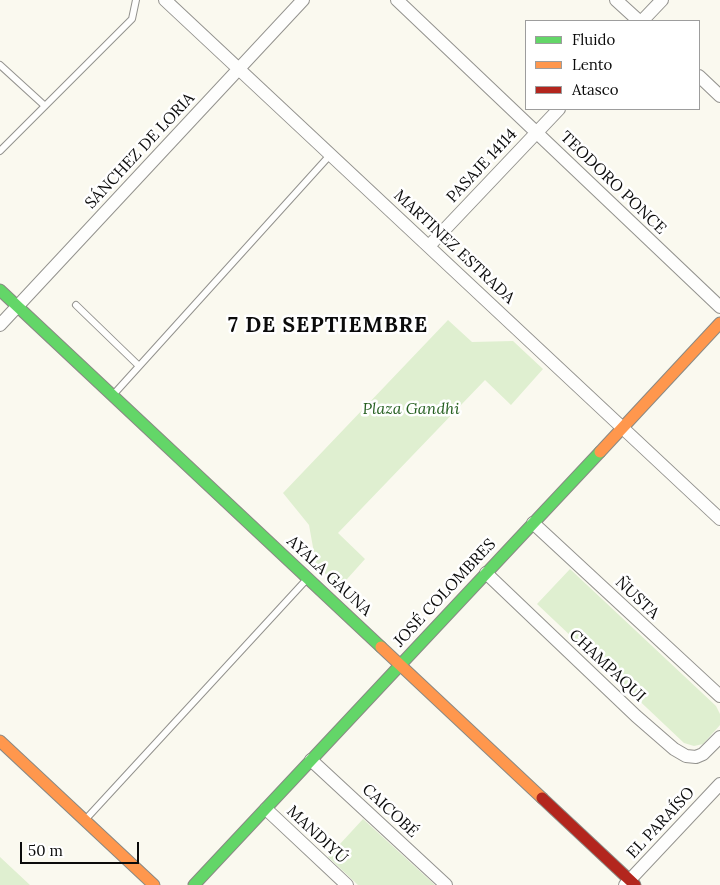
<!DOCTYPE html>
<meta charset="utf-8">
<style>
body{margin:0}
#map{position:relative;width:720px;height:885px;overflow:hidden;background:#faf9ef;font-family:Lora,serif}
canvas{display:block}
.legend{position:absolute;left:525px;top:20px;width:175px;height:90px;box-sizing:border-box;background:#fff;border:1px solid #9d9d9d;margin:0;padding:6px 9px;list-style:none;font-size:15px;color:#0b0b0b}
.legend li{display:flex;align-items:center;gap:10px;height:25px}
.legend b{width:25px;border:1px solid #9d9d9d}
.scale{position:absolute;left:20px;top:842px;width:119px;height:22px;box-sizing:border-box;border:2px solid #0b0b0b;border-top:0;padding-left:6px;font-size:15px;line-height:18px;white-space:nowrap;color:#0b0b0b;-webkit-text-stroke:4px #fff;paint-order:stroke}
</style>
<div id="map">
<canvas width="720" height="885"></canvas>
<ul class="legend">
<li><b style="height:6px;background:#63d668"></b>Fluido</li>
<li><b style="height:6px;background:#ff974d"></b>Lento</li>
<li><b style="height:6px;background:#b3261e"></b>Atasco</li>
</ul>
<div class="scale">50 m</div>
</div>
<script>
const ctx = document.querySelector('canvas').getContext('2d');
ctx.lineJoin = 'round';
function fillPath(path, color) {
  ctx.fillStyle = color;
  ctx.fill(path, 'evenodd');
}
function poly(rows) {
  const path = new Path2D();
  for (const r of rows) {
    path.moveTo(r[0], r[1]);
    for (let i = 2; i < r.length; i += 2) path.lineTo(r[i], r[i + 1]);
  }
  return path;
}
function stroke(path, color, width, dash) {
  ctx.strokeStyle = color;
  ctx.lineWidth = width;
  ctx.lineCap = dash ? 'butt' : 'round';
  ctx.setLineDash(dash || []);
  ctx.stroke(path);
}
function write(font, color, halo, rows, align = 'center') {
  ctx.font = font + ' Lora,serif';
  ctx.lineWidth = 5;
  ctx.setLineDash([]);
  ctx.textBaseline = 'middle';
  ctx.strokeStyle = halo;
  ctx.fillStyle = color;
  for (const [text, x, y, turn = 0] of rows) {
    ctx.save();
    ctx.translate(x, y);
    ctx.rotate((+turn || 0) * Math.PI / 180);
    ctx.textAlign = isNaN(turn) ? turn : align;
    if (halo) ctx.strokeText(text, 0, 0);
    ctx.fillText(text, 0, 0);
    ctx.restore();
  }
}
fillPath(poly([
 [448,320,472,342,513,341,543,369,511,405,485,380,338,533,365,559,339,588,316,564,309,525,283,493],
 [570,569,716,706,720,714,720,725,703,744,694,746,684,743,537,604],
 [363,819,435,885,358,885,328,857],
 [0,857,30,885,0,885]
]), '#dfefd0');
const lane = poly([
 [0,65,45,106],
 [0,151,132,19,136,0],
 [76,305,139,366],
 [113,395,331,154],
 [85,820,307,579]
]);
const street = poly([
 [165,0,720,519],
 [397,0,720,307],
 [616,0,639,21],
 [642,21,662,0],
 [699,76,720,96],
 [429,246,559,109],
 [0,325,303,0],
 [533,523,720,696],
 [486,573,636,716,674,749,686,756,696,757,703,754,720,737],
 [311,760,446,885],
 [266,809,347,885],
 [625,885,720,784]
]);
const fast = poly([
 [0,290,381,647],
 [194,885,600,452]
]);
const slow = poly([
 [600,452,720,323],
 [381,647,542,798],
 [0,741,154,885]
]);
const jam = poly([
 [542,798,635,885]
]);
stroke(lane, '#93928e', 8);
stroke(street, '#93928e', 14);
stroke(fast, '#898984', 13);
stroke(slow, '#898984', 13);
stroke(jam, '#898984', 13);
stroke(lane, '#fefefd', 6);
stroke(street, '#fefefd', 12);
stroke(fast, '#63d668', 11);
stroke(slow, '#ff974d', 11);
stroke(jam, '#b3261e', 11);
write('16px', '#0b0b0b', '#fff', [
 ["SÁNCHEZ DE LORIA",140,151,-47],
 ["PASAJE 14114",482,166,-47],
 ["TEODORO PONCE",613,183,44],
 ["MARTINEZ ESTRADA",454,247,43],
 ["AYALA GAUNA",329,576,43],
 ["JOSÉ COLOMBRES",445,593,-47],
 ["ÑUSTA",637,598,43],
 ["CHAMPAQUI",607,666,43],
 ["CAICOBÉ",390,811,43],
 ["EL PARAÍSO",661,823,-47],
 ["MANDIYÚ",317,835,43]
]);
write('italic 16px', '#255f20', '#fff', [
 ["Plaza Gandhi",411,409]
]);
ctx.letterSpacing = '1px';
write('bold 21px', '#0b0b0b', '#fff', [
 ["7 DE SEPTIEMBRE",328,326]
]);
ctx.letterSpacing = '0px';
</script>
